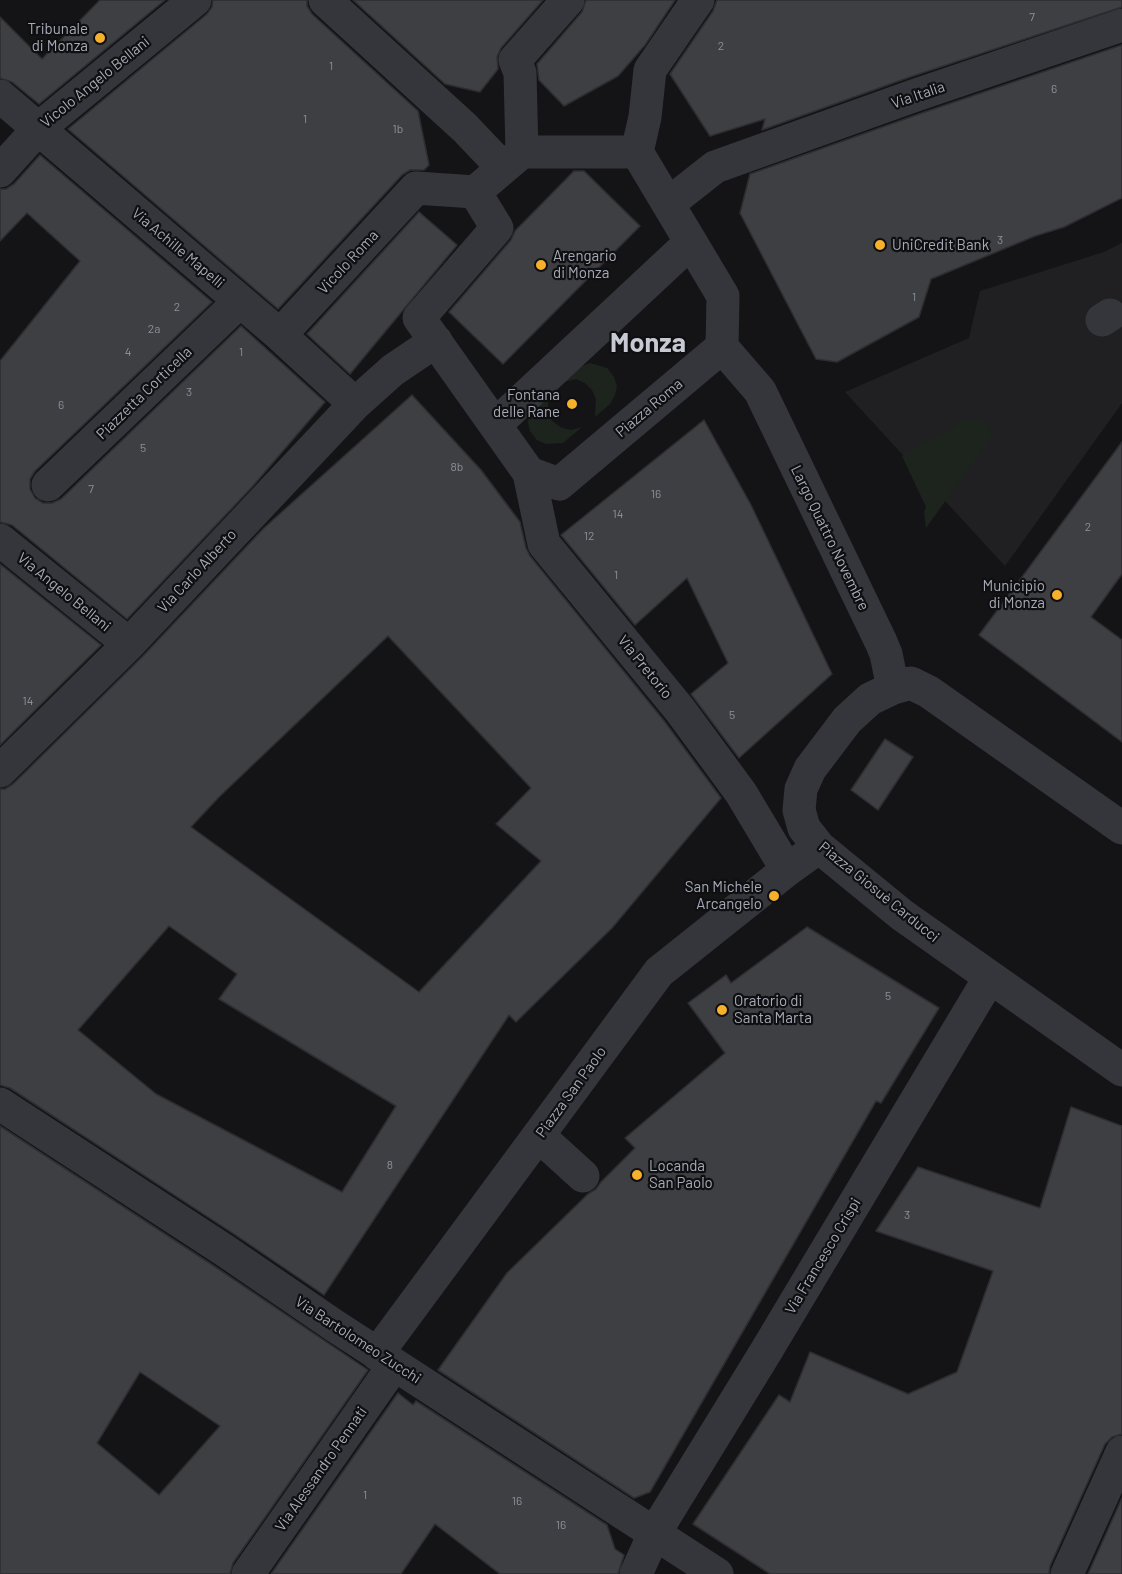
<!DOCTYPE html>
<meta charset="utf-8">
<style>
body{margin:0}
canvas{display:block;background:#141416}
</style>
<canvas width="1122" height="1574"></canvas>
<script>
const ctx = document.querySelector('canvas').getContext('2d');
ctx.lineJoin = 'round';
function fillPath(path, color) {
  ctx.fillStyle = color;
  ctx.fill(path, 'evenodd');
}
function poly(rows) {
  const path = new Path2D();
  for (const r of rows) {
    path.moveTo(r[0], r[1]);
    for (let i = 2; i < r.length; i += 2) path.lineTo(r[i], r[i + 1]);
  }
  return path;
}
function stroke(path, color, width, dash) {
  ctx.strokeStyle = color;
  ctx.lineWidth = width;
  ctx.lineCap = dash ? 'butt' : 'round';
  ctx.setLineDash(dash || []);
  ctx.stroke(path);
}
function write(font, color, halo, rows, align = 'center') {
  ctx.font = font + ' Barlow,sans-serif';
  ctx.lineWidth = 4.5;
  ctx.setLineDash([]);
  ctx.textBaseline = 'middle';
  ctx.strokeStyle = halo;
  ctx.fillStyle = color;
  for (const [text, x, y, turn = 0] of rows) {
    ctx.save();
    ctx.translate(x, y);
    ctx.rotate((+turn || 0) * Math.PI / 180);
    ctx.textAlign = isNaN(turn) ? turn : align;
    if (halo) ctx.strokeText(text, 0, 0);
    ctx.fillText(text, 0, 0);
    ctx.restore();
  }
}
fillPath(poly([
 [1122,243,1122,403,1005,566,845,392,969,338,980,291,1104,252]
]), '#202023');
fillPath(poly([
 [590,363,607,368,614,377,617,386,615,395,610,404,595,417,596,399,592,390,585,383,576,379,560,383,580,367],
 [551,391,548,402,548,411,552,421,562,428,571,430,582,427,563,443,546,444,537,440,530,431,528,423,529,412],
 [975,418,986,422,990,428,991,437,926,528,924,512,926,507,902,456,965,420]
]), '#1c241d');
const building = poly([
 [100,0,165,0,39,104,12,82,0,78,0,17,42,59,100,0],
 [213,0,307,0,307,6,312,14,418,111,429,165,424,170,410,170,402,175,278,309,68,129,207,14,212,7,213,0],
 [353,0,543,0,501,48,497,57,498,69,480,92,445,84,353,0],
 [586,0,675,0,645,45,618,76,564,106,539,80,537,64,582,12,586,0],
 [717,0,1122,0,1122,7,910,77,762,130,765,119,710,136,670,74,713,11,717,0],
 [1122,45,1122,198,1064,227,1035,236,931,279,919,317,837,362,816,359,740,213,750,174,922,113,1122,45],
 [40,155,212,302,35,471,30,479,30,489,35,498,43,503,52,503,61,499,241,326,325,402,252,487,127,619,12,525,0,522,0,361,80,261,27,213,0,241,0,189,6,189,14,184,40,155],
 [574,171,584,171,640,226,503,364,449,312,511,240,515,231,574,171],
 [419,212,457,245,350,374,307,334,419,212],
 [412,395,481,470,520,522,526,548,530,556,665,722,721,798,612,928,516,1022,509,1015,324,1295,234,1234,10,1088,0,1085,0,789,5,789,13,784,142,657,264,528,412,395],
 [388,636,531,788,496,824,541,861,419,992,191,827,219,797,388,636],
 [169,926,237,974,219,999,396,1106,342,1192,156,1094,78,1030,169,926],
 [704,420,751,505,832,674,739,758,691,694,728,663,687,578,635,625,561,535,704,420],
 [1122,442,1122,574,1091,617,1122,640,1122,742,979,635,1122,442],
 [0,564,101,645,0,745,0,564],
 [885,739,913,757,878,810,851,790,885,739],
 [807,927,939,1008,881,1103,876,1101,650,1492,634,1498,438,1370,507,1273,588,1194,596,1189,601,1182,635,1148,625,1138,725,1053,688,1003,726,975,731,983,807,927],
 [1071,1107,1122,1126,1122,1434,1112,1437,1105,1444,1050,1566,1049,1574,770,1574,693,1524,779,1395,790,1402,810,1352,908,1394,957,1372,993,1271,876,1231,918,1167,1040,1208,1071,1107],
 [0,1126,214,1266,368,1370,233,1563,230,1574,0,1574,0,1126],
 [140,1372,220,1426,159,1495,97,1443,140,1372],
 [398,1393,413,1405,416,1401,607,1525,615,1549,624,1555,618,1574,500,1574,435,1524,401,1574,271,1574,398,1393],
 [1122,1498,1122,1574,1088,1574,1122,1498]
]);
fillPath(building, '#3e3f43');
stroke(building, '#2e2e32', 1.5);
stroke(poly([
 [325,0,465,128,503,168],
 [0,96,280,335,355,404],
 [522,152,637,152,723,296,722,347,559,484,529,473,419,318,497,228,475,192,522,152],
 [522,152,520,73,515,60,568,0],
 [637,152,645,117,650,70,698,0],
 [0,171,38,129,195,0],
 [668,204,715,167,916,95,1122,25],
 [1102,320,1110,315],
 [280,335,416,188,475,192],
 [722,347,760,391,881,642,886,654,893,688],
 [495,425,691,242],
 [529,473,544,544,680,710,741,793,787,870],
 [48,485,240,301],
 [0,540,129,644],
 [0,771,129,644,355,404,393,370,436,341],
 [1122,828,929,692,911,683,893,688,870,699,847,720,810,769,801,789,799,810,804,828,819,847,902,915,1122,1070],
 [0,1104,224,1250,335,1326,717,1574],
 [539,1136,583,1176],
 [377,1354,659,972,787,870,819,847],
 [248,1574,394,1365],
 [636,1574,654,1534,765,1353,990,977],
 [1067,1574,1122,1452]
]), '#35363b', 33);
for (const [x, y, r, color] of [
 [100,38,6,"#f7b02b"],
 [880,245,6,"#f7b02b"],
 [541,265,6,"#f7b02b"],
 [572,404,6,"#f7b02b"],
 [1057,595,6,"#f7b02b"],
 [774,896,6,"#f7b02b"],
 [722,1010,6,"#f7b02b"],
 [637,1175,6,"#f7b02b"]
]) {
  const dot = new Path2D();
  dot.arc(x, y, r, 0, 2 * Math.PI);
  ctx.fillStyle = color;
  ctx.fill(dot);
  stroke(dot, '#0f0f11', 2);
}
write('12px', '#8c909a', null, [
 ["7",1032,17],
 ["2",721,46],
 ["1",331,66],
 ["6",1054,89],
 ["1",305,119],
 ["1b",398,129],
 ["3",1000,240],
 ["1",914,297],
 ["2",177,307],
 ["2a",154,329],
 ["4",128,352],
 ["1",241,352],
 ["3",189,392],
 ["6",61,405],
 ["5",143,448],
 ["8b",457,467],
 ["7",91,489],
 ["16",656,494],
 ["14",618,514],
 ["2",1088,527],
 ["12",589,536],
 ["1",616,575],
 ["14",28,701],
 ["5",732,715],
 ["5",888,996],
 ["8",390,1165],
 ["3",907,1215],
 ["1",365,1495],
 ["16",517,1501],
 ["16",561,1525]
]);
write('15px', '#a6abb7', '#0f0f11', [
 ["Tribunale",88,29],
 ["di Monza",88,46],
 ["UniCredit Bank",892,245,"left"],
 ["Arengario",553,256,"left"],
 ["di Monza",553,273,"left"],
 ["Fontana",560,395],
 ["delle Rane",560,412],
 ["Municipio",1045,586],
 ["di Monza",1045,603],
 ["San Michele",762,887],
 ["Arcangelo",762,904],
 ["Oratorio di",734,1001,"left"],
 ["Santa Marta",734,1018,"left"],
 ["Locanda",649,1166,"left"],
 ["San Paolo",649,1183,"left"]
], 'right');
write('15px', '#a6abb7', '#0f0f11', [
 ["Vicolo Angelo Bellani",95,82,-39],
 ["Via Italia",918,95,-19],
 ["Via Achille Mapelli",178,248,40],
 ["Vicolo Roma",348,262,-47],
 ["Piazzetta Corticella",144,393,-44],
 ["Piazza Roma",649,408,-40],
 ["Largo Quattro Novembre",830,538,64],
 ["Via Carlo Alberto",197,571,-47],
 ["Via Angelo Bellani",64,592,39],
 ["Via Pretorio",645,667,51],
 ["Piazza Giosuè Carducci",879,892,39],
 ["Piazza San Paolo",571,1092,-54],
 ["Via Francesco Crispi",823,1256,-59],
 ["Via Bartolomeo Zucchi",358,1340,33],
 ["Via Alessandro Pennati",321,1469,-55]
]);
write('bold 27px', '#c7cad3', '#0f0f11', [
 ["Monza",648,343]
]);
</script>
